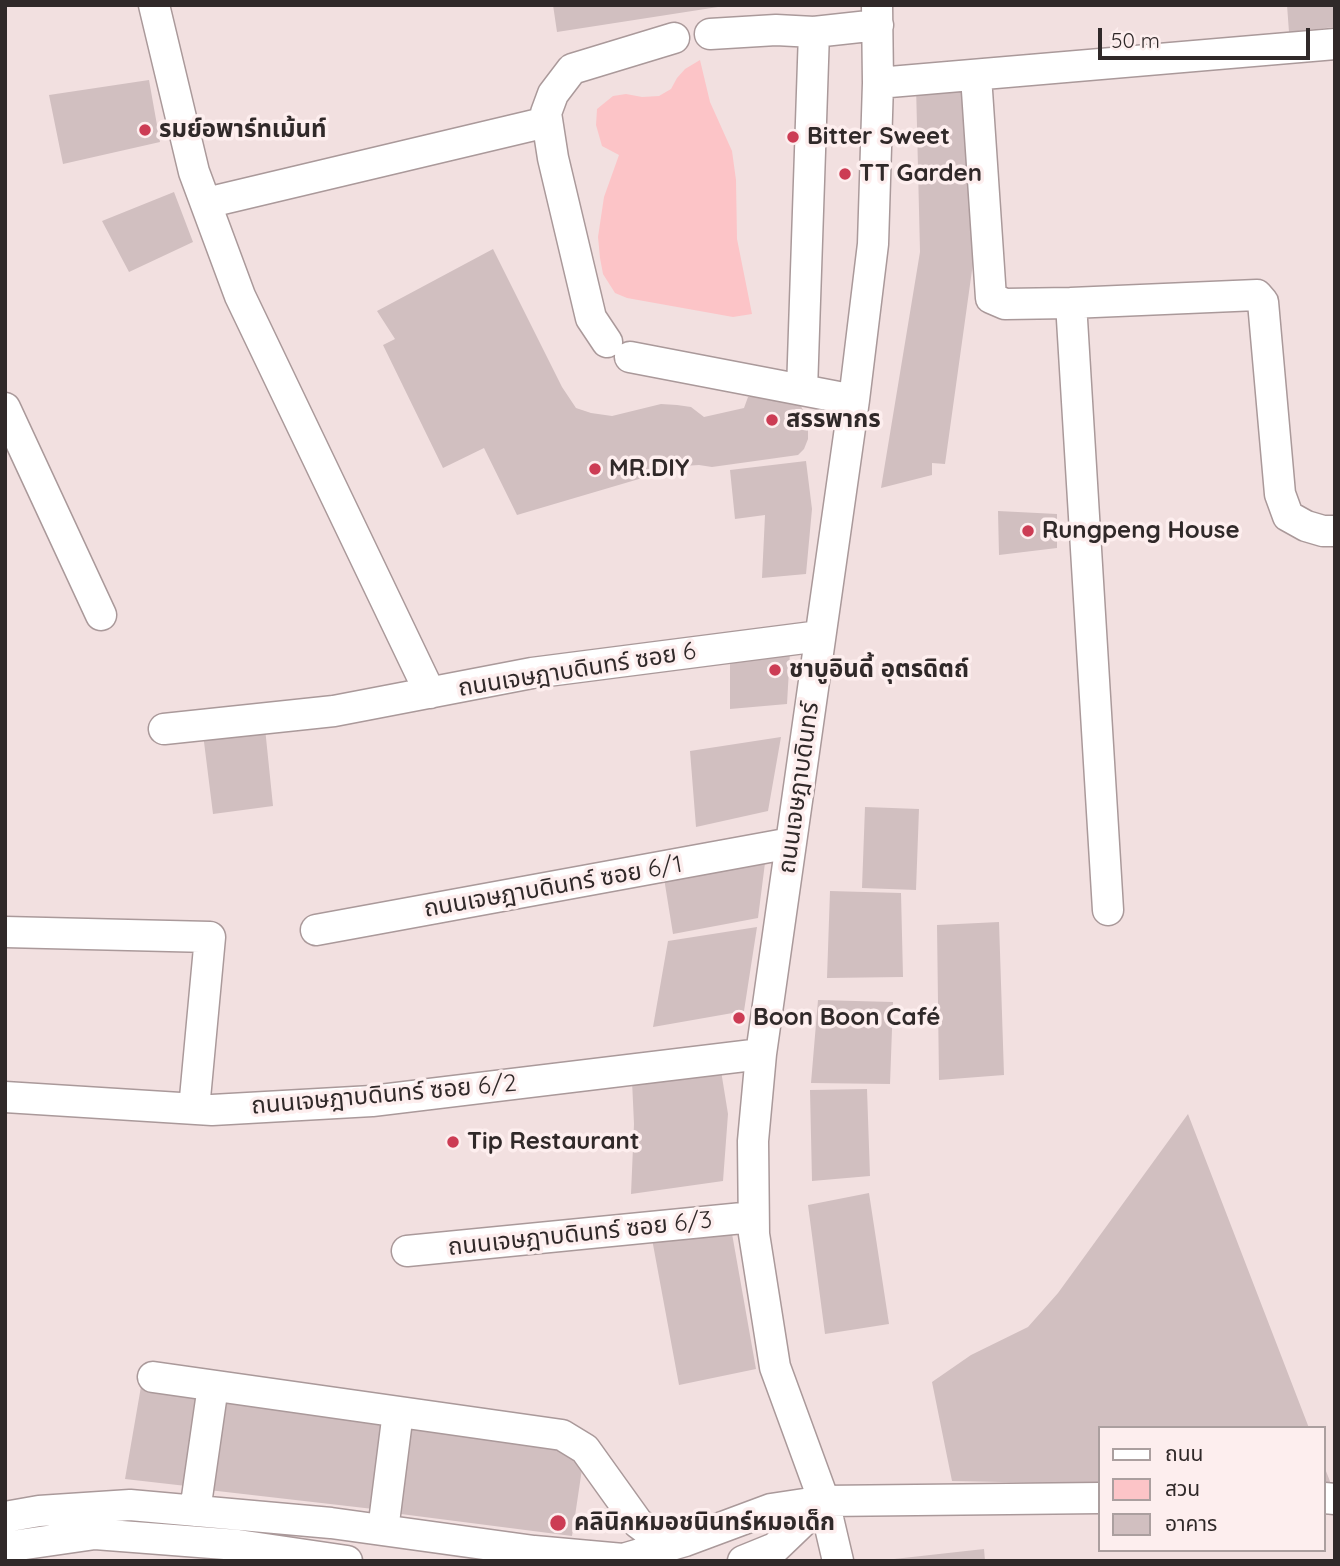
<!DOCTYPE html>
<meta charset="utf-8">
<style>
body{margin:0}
#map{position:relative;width:1340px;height:1566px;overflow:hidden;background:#f2e0e0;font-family:Quicksand,"Noto Sans Thai",sans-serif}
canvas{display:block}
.frame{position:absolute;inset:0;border:7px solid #302929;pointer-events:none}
.legend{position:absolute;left:1098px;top:1426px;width:228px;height:126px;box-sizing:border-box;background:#fdeeee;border:2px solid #ab9f9f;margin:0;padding:9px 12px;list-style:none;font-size:21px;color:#302929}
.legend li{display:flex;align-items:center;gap:14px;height:35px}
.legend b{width:35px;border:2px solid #ab9f9f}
.scale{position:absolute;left:1098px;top:28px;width:212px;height:32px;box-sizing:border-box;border:4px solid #302929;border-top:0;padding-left:9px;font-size:21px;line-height:24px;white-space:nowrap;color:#302929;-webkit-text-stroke:5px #fdeeee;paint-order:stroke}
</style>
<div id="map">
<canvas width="1340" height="1566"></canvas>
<div class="frame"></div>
<ul class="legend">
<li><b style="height:9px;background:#fff"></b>ถนน</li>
<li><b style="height:19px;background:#fcc4c7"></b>สวน</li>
<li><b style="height:19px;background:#d1bfc0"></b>อาคาร</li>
</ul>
<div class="scale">50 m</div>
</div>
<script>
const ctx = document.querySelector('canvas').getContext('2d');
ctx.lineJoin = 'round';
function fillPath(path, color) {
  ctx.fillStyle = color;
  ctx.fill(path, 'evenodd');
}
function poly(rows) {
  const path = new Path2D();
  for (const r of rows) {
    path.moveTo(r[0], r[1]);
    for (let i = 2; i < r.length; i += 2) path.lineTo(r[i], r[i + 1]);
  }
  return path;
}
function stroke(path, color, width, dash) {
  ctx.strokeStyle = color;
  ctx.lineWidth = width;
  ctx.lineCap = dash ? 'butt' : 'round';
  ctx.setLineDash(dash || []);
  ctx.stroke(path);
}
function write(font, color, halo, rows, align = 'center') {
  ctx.font = font + ' Quicksand,"Noto Sans Thai",sans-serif';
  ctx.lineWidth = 7;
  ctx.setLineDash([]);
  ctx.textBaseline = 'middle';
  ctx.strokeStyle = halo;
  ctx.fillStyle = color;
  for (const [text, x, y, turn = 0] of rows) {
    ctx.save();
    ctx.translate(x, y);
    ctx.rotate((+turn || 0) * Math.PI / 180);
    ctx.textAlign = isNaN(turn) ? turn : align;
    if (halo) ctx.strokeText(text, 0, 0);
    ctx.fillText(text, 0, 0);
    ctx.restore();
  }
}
fillPath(poly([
 [700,60,710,102,732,151,736,180,737,239,752,314,733,317,627,298,615,293,603,274,600,258,598,237,604,197,619,155,602,146,596,125,597,109,613,96,626,94,642,97,659,96,671,89,677,78,685,69]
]), '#fcc4c7');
fillPath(poly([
 [553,5,718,5,718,7,557,32],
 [1287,5,1335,5,1335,27,1289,32],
 [149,80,160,142,63,164,49,95],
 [962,82,974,256,945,464,932,463,932,475,881,488,920,252,916,85],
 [174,192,193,242,129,272,102,221],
 [493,249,562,387,576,408,591,413,612,416,661,404,677,405,691,407,704,417,744,408,748,397,758,396,800,404,808,421,808,439,804,449,798,455,712,467,699,465,683,466,517,515,484,448,443,468,383,345,395,339,377,311],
 [806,461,812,509,806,574,762,578,765,515,735,519,730,470],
 [998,511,1057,514,1057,548,999,555],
 [790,652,787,704,730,709,730,657],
 [265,728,273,806,213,814,203,734],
 [781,737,768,811,696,827,690,751],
 [865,807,919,809,916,890,862,888],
 [766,855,758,918,673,934,663,872],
 [830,891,901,893,903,977,827,978],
 [999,922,1004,1075,939,1080,937,925],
 [757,927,744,1011,653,1027,668,941],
 [818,1000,893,1002,890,1084,811,1083],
 [718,1052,728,1114,723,1181,631,1194,634,1124,631,1059],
 [867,1089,870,1176,812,1181,810,1090],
 [1188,1114,1309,1428,1100,1428,1100,1484,952,1481,932,1382,971,1355,1028,1327,1058,1293],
 [869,1193,889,1324,825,1334,808,1205],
 [731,1228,756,1369,679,1385,652,1239],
 [143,1375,210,1388,195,1487,125,1479],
 [218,1386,393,1413,382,1510,200,1489],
 [402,1412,585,1449,572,1536,393,1513],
 [1324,1466,1333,1489,1324,1489],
 [984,1549,985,1561,894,1561,894,1559]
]), '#d1bfc0');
const minor = poly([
 [154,5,194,172,240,296,430,693],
 [710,34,776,30,814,32,878,25],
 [976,76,991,298,1005,304,1071,303,1108,910],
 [878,83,1335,44],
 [206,203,547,122],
 [1071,303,1257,295,1263,302,1280,494,1288,516,1306,526,1323,531,1335,531],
 [607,342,591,318,553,158,546,113,553,94,572,69,674,38],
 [630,357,854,400],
 [802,390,814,32],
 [5,408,101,615],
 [164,729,334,711,532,673,820,636],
 [316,930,791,843],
 [5,932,210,937,194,1109],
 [5,1097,212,1110,372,1101,761,1054],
 [407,1251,753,1217],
 [153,1377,562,1435,585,1449,638,1523,669,1546],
 [1324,1498,1335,1499],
 [195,1511,213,1386],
 [5,1517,39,1511,130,1505,331,1523,534,1551,623,1559,685,1541,771,1509,824,1501,1100,1498],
 [383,1530,398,1412],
 [5,1547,95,1534,238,1545,347,1561],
 [743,1561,775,1548,824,1501],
 [838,1561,824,1501,775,1367,754,1234,753,1141,761,1054,854,400,873,244,878,83,877,5]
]);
stroke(minor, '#aa999a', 33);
stroke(minor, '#fff', 30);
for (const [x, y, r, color] of [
 [145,130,7,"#cc3c54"],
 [793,137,7,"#cc3c54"],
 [845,174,7,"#cc3c54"],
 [772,420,7,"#cc3c54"],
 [595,469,7,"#cc3c54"],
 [1028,531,7,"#cc3c54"],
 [775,670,7,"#cc3c54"],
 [739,1018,7,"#cc3c54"],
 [453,1142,7,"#cc3c54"],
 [558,1523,9,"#cc3c54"]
]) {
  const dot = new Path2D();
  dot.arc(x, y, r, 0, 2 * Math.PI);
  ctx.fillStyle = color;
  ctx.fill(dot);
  stroke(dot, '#fdeeee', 2.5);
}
write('bold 24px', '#302929', '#fdeeee', [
 ["รมย์อพาร์ทเม้นท์",159,130],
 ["Bitter Sweet",807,137],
 ["TT Garden",859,174],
 ["สรรพากร",786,420],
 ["MR.DIY",609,469],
 ["Rungpeng House",1042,531],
 ["ชาบูอินดี้ อุตรดิตถ์",789,670],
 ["Boon Boon Café",753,1018],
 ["Tip Restaurant",467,1142],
 ["คลินิกหมอชนินทร์หมอเด็ก",574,1523]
], 'left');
write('24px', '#302929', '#fdeeee', [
 ["ถนนเจษฎาบดินทร์ ซอย 6",577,670,-9],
 ["ถนนเจษฎาบดินทร์",799,788,-82],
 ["ถนนเจษฎาบดินทร์ ซอย 6/1",553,887,-10],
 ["ถนนเจษฎาบดินทร์ ซอย 6/2",384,1095,-5],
 ["ถนนเจษฎาบดินทร์ ซอย 6/3",580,1234,-6]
]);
</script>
